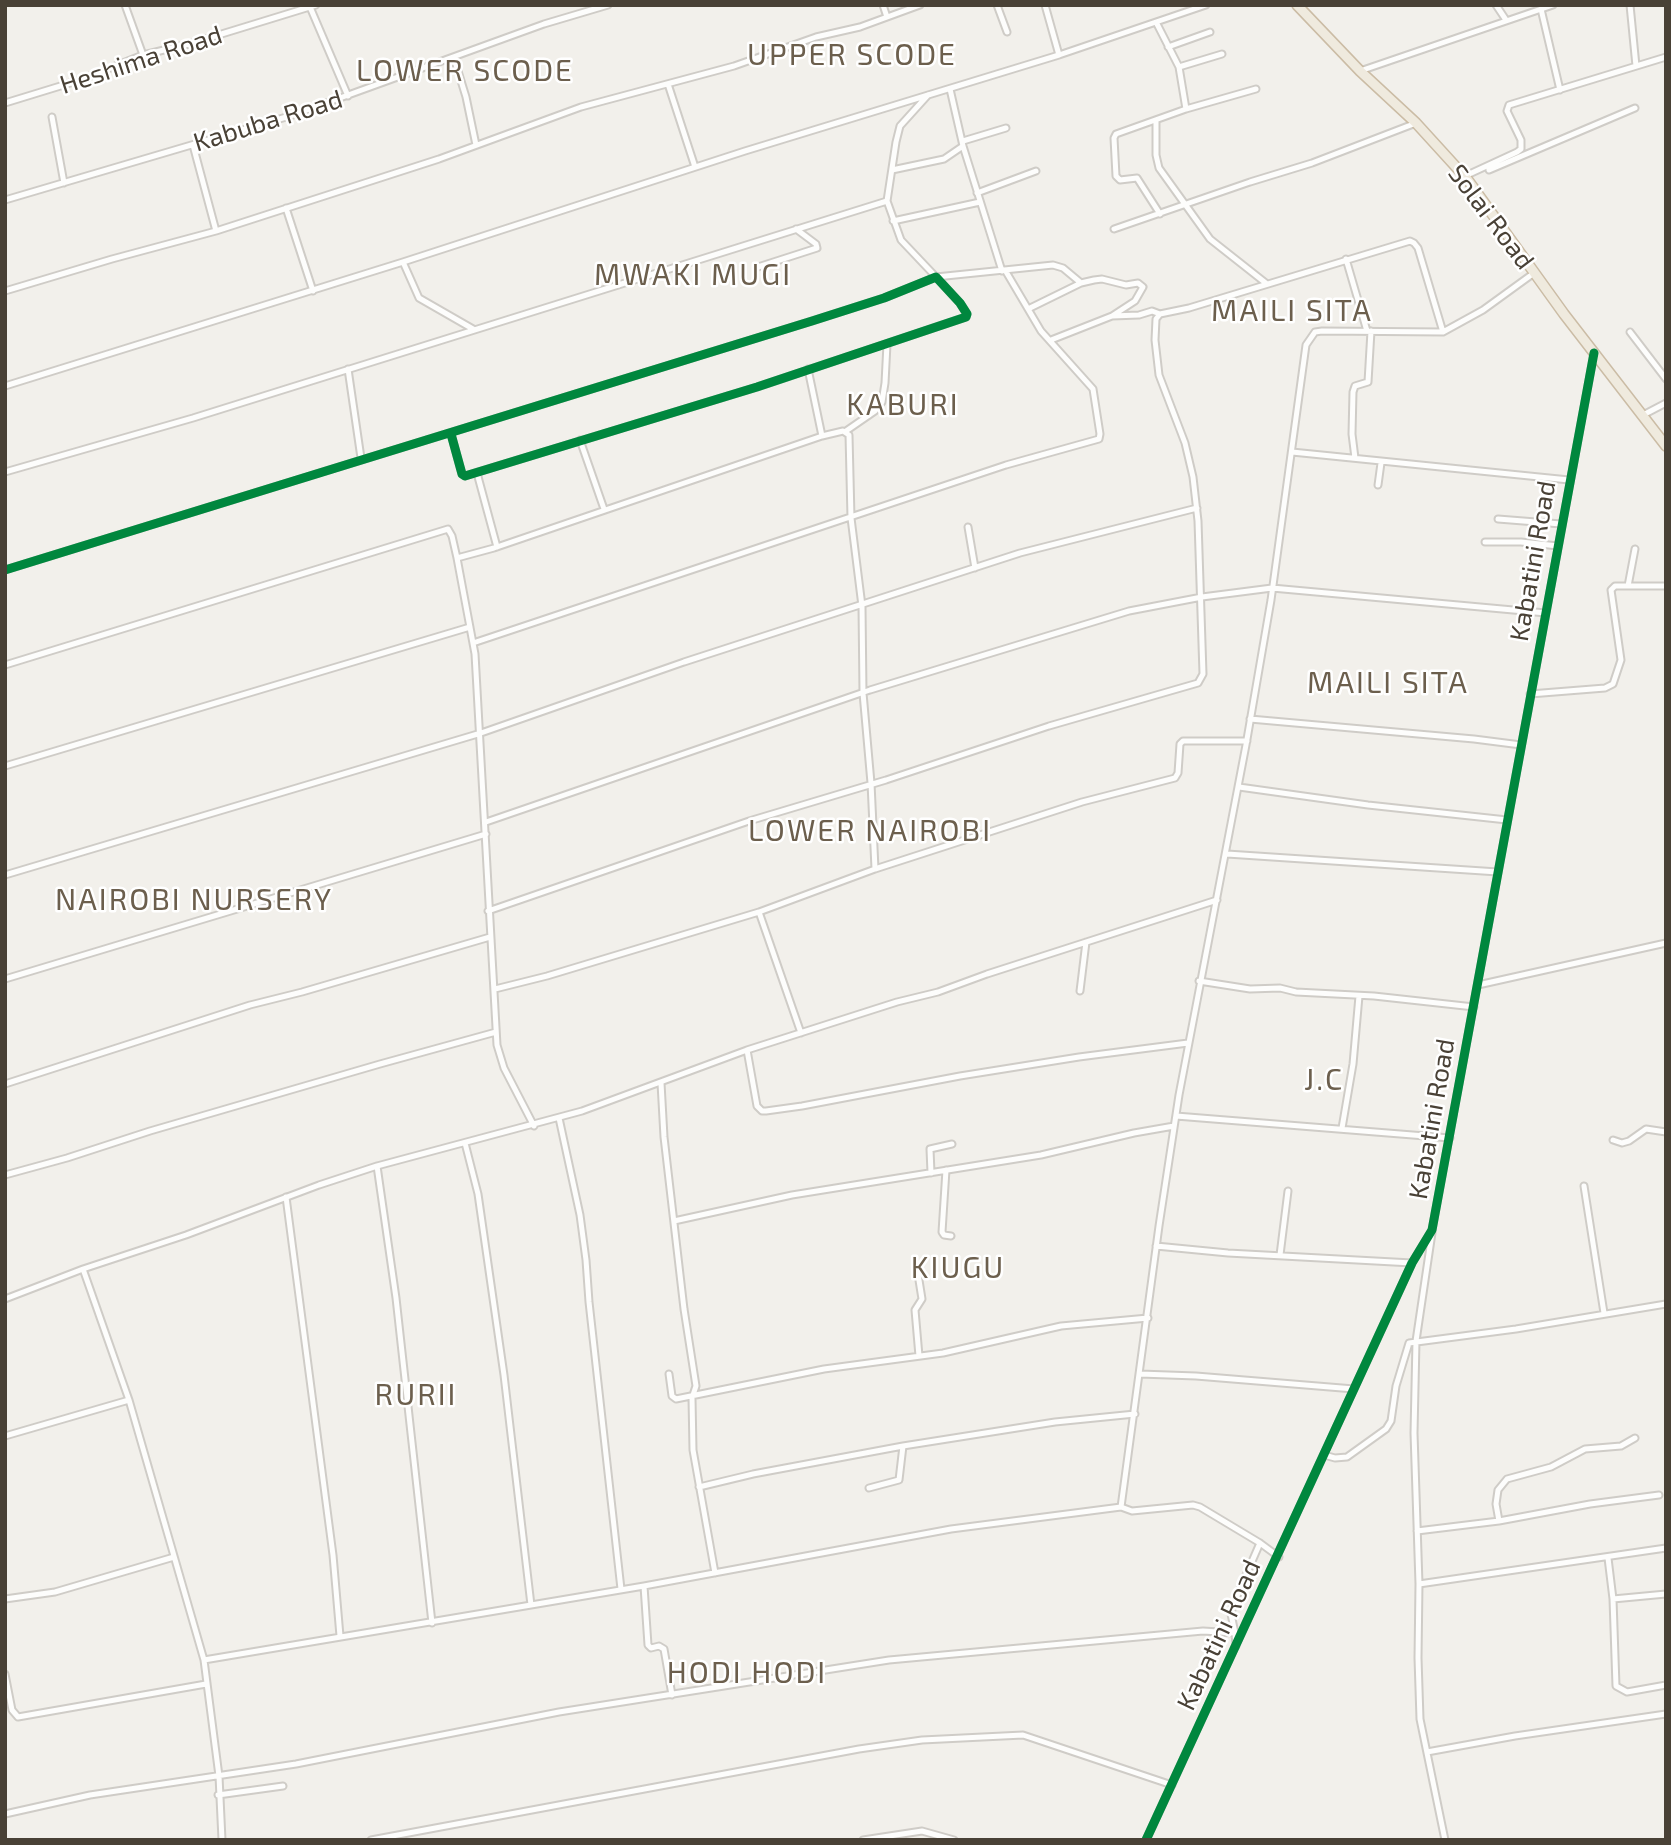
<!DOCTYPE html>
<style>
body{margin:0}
#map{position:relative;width:1671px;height:1845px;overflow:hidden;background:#f2f0eb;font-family:"Exo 2",sans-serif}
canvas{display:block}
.frame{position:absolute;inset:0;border:7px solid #494136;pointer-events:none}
</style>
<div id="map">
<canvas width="1671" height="1845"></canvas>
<div class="frame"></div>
</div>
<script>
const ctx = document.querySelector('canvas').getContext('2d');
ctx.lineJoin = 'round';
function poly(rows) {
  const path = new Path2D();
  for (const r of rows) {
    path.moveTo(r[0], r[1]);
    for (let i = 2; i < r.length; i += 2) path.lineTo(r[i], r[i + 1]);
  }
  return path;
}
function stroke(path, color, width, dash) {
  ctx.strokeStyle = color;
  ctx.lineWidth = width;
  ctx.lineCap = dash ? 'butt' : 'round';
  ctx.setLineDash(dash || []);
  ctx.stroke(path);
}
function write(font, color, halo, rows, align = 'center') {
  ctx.font = font + ' "Exo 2",sans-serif';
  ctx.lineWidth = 5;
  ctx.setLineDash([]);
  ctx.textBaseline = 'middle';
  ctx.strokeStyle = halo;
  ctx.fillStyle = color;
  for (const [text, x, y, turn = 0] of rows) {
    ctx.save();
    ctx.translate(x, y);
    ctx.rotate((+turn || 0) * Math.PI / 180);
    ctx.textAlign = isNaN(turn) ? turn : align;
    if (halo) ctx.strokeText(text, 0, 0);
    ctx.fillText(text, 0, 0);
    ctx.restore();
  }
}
const minor = poly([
 [125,5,143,55],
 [883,5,887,17],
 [997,5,1007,32],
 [1045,5,1059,55],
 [1496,5,1506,20],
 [1630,5,1636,66],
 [310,7,348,96],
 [1541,9,1560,90],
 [1156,22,1179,67,1186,109],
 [1168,47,1210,32],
 [454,58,466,97,476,145],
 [1179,67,1222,54],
 [1360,71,1553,5],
 [668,84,695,167],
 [950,89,963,146,1002,271],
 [928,95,900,126,896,142,887,201,901,240,936,277,1053,265,1063,268,1081,283],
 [5,103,80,80,143,55,189,44,316,5],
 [52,117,64,183],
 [1156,120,1156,155,1159,168,1210,239,1267,284],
 [963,141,1006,128],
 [193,145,216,231],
 [892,170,944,159,963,146],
 [1489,170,1635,108],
 [1465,176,1517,152,1521,149,1521,140,1507,111,1509,105,1666,57],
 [977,193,1036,171],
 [5,200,293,115,544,24,608,5],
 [286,208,313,291],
 [1160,214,1137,178,1120,180,1116,176,1114,138,1116,134,1186,109,1256,89],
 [893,221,980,202],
 [1114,229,1250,182,1312,163,1416,123],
 [1346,259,1367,331],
 [403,262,419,298,473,329],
 [758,267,817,248,816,244,796,229],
 [5,291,112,259,216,231,439,159,581,107,734,66,816,37,860,27,920,5],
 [1028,309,1081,283,1094,280,1102,279,1126,285,1138,283,1143,287,1135,301,1112,316],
 [1630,332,1666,379],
 [1051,340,1112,316,1139,315,1152,311,1160,314],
 [348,369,361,458],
 [808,369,822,436,843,431,849,435,851,518,862,606,863,693,871,783,875,869],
 [5,386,403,262,745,151,1059,55,1206,5],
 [1643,415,1666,403],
 [846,431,875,411,882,402,885,383,887,344],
 [580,440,604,509],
 [1292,452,1569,480],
 [1355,458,1352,434,1353,392,1355,386,1368,382,1371,331],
 [5,472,193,418,887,201],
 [477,473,497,547],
 [1378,485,1381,463],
 [1498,519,1561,524],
 [968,527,975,568],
 [1485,542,1521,542,1558,546],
 [457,558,494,548,822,436],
 [5,570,812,321,884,298,936,277,960,303,967,314,966,317,757,387,465,476,462,474,451,434],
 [1628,586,1635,549],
 [473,643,1006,465,1099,439,1100,434,1093,389,1041,331,1005,270],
 [5,665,448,529,452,536,457,558,475,654,497,1045,504,1068,534,1126],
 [1530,694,1605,688,1613,684,1621,660,1611,590,1615,586,1666,586],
 [1250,719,1474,739,1521,745],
 [5,766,470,627],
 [1239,787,1368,805,1507,820],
 [486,822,870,690,1129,611,1202,597,1272,588,1546,613],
 [1227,854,1498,872],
 [5,875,481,733,684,662,1020,553,1197,508],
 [488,911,749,821,886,780,1049,726,1198,683,1203,674,1198,521,1193,477,1185,443,1159,375,1155,340,1156,319,1160,314,1189,308,1410,241,1414,243,1418,248,1443,332],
 [759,912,801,1033],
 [5,979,486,834],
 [1199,981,1250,989,1280,988,1296,992,1374,996,1474,1007],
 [1478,985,1666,943],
 [495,989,547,976,759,912,875,869,1082,802,1175,778,1178,773,1180,744,1183,741,1247,741],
 [1080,991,1086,942],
 [747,1050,757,1106,762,1111,766,1111,802,1106,960,1076,1079,1057,1188,1043],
 [661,1083,664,1137,684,1309,696,1386,692,1398,693,1450,715,1573],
 [5,1084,250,1005,302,992,490,937],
 [1176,1116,1450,1138],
 [559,1118,580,1215,586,1260,589,1302,621,1589],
 [1342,1128,1353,1064,1359,996],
 [1613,1140,1622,1143,1629,1141,1646,1129,1666,1132],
 [465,1143,478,1194,504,1375,531,1605],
 [377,1166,396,1298,432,1623],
 [946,1170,942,1232,944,1235,951,1236],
 [931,1173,930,1149,952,1144],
 [5,1175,67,1158,150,1131,380,1064,496,1032],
 [1584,1186,1604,1313],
 [286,1197,333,1555,340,1636],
 [674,1221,792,1195,1041,1155,1134,1133,1174,1126],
 [1432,1233,1416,1341,1414,1433,1419,1584,1418,1658,1420,1719,1445,1840],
 [1156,1246,1228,1253,1412,1263],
 [1280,1255,1288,1191],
 [83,1269,186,1235,319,1185,377,1166,582,1111,747,1050,897,1002,938,992,987,974,1217,900],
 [918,1274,922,1299,915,1310,919,1356],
 [5,1299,83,1269,129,1400,204,1660,219,1776,222,1840],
 [669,1374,672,1396,676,1399,824,1369,943,1353,1061,1326,1148,1318],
 [1140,1374,1196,1376,1354,1389],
 [5,1436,129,1400],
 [1324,1455,1335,1458,1347,1457,1386,1429,1391,1421,1396,1386,1409,1343,1516,1329,1666,1304],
 [699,1487,753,1474,903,1446,1055,1422,1135,1414],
 [869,1488,899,1480,903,1446],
 [1121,1507,1159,1226,1179,1095,1246,745,1271,600,1306,345,1315,332,1322,331,1443,332,1483,310,1534,273],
 [1499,1521,1496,1504,1498,1490,1507,1479,1551,1467,1585,1449,1621,1446,1635,1438],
 [1417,1531,1499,1521,1590,1504,1659,1495],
 [1608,1558,1613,1599,1616,1686,1627,1692,1666,1685],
 [1419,1584,1666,1548],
 [644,1586,648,1645,651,1648,659,1646,664,1649,672,1695],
 [5,1599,55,1592,174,1557],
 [1613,1599,1666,1594],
 [1235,1633,1231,1614,1233,1605,1260,1543],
 [204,1660,644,1586,951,1529,1121,1507,1132,1511,1193,1505,1200,1507,1260,1543,1279,1557],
 [5,1674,12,1710,18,1717,206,1684],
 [1427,1752,1515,1736,1666,1714],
 [218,1795,283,1786],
 [5,1814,90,1795,296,1764,559,1712,889,1660,1203,1631,1235,1633,1236,1646],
 [371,1840,859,1749,922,1740,1023,1735,1172,1785],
 [863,1840,922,1831,954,1840],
 [1146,1840,1412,1263,1432,1230,1594,353]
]);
const trunk = poly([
 [1297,5,1360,71,1416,123,1467,179,1564,314,1666,446]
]);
stroke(minor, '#cfccc7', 9);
stroke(trunk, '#cbbca5', 12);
stroke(minor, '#fdfdfc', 5);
stroke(trunk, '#efeade', 9);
stroke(poly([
 [5,570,812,321,884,298,936,277,960,303,967,314,966,317,757,387,465,476,462,474,451,434],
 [1146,1840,1412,1263,1432,1230,1594,353]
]), '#00873e', 9);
write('26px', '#494136', '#fff', [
 ["Heshima Road",141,60,-18],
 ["Kabuba Road",268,121,-17],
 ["Solai Road",1491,217,53],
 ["Kabatini Road",1533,561,-80],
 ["Kabatini Road",1432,1119,-80],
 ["Kabatini Road",1219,1635,-65]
]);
ctx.letterSpacing = '2px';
write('30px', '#6c5f4d', '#fff', [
 ["UPPER SCODE",852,55],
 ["LOWER SCODE",465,71],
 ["MWAKI MUGI",693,275],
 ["MAILI SITA",1292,311],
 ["KABURI",903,405],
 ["MAILI SITA",1388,683],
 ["LOWER NAIROBI",870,831],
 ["NAIROBI NURSERY",194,900],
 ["J.C",1324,1080],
 ["KIUGU",958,1268],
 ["RURII",416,1395],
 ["HODI HODI",747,1673]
]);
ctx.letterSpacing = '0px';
</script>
